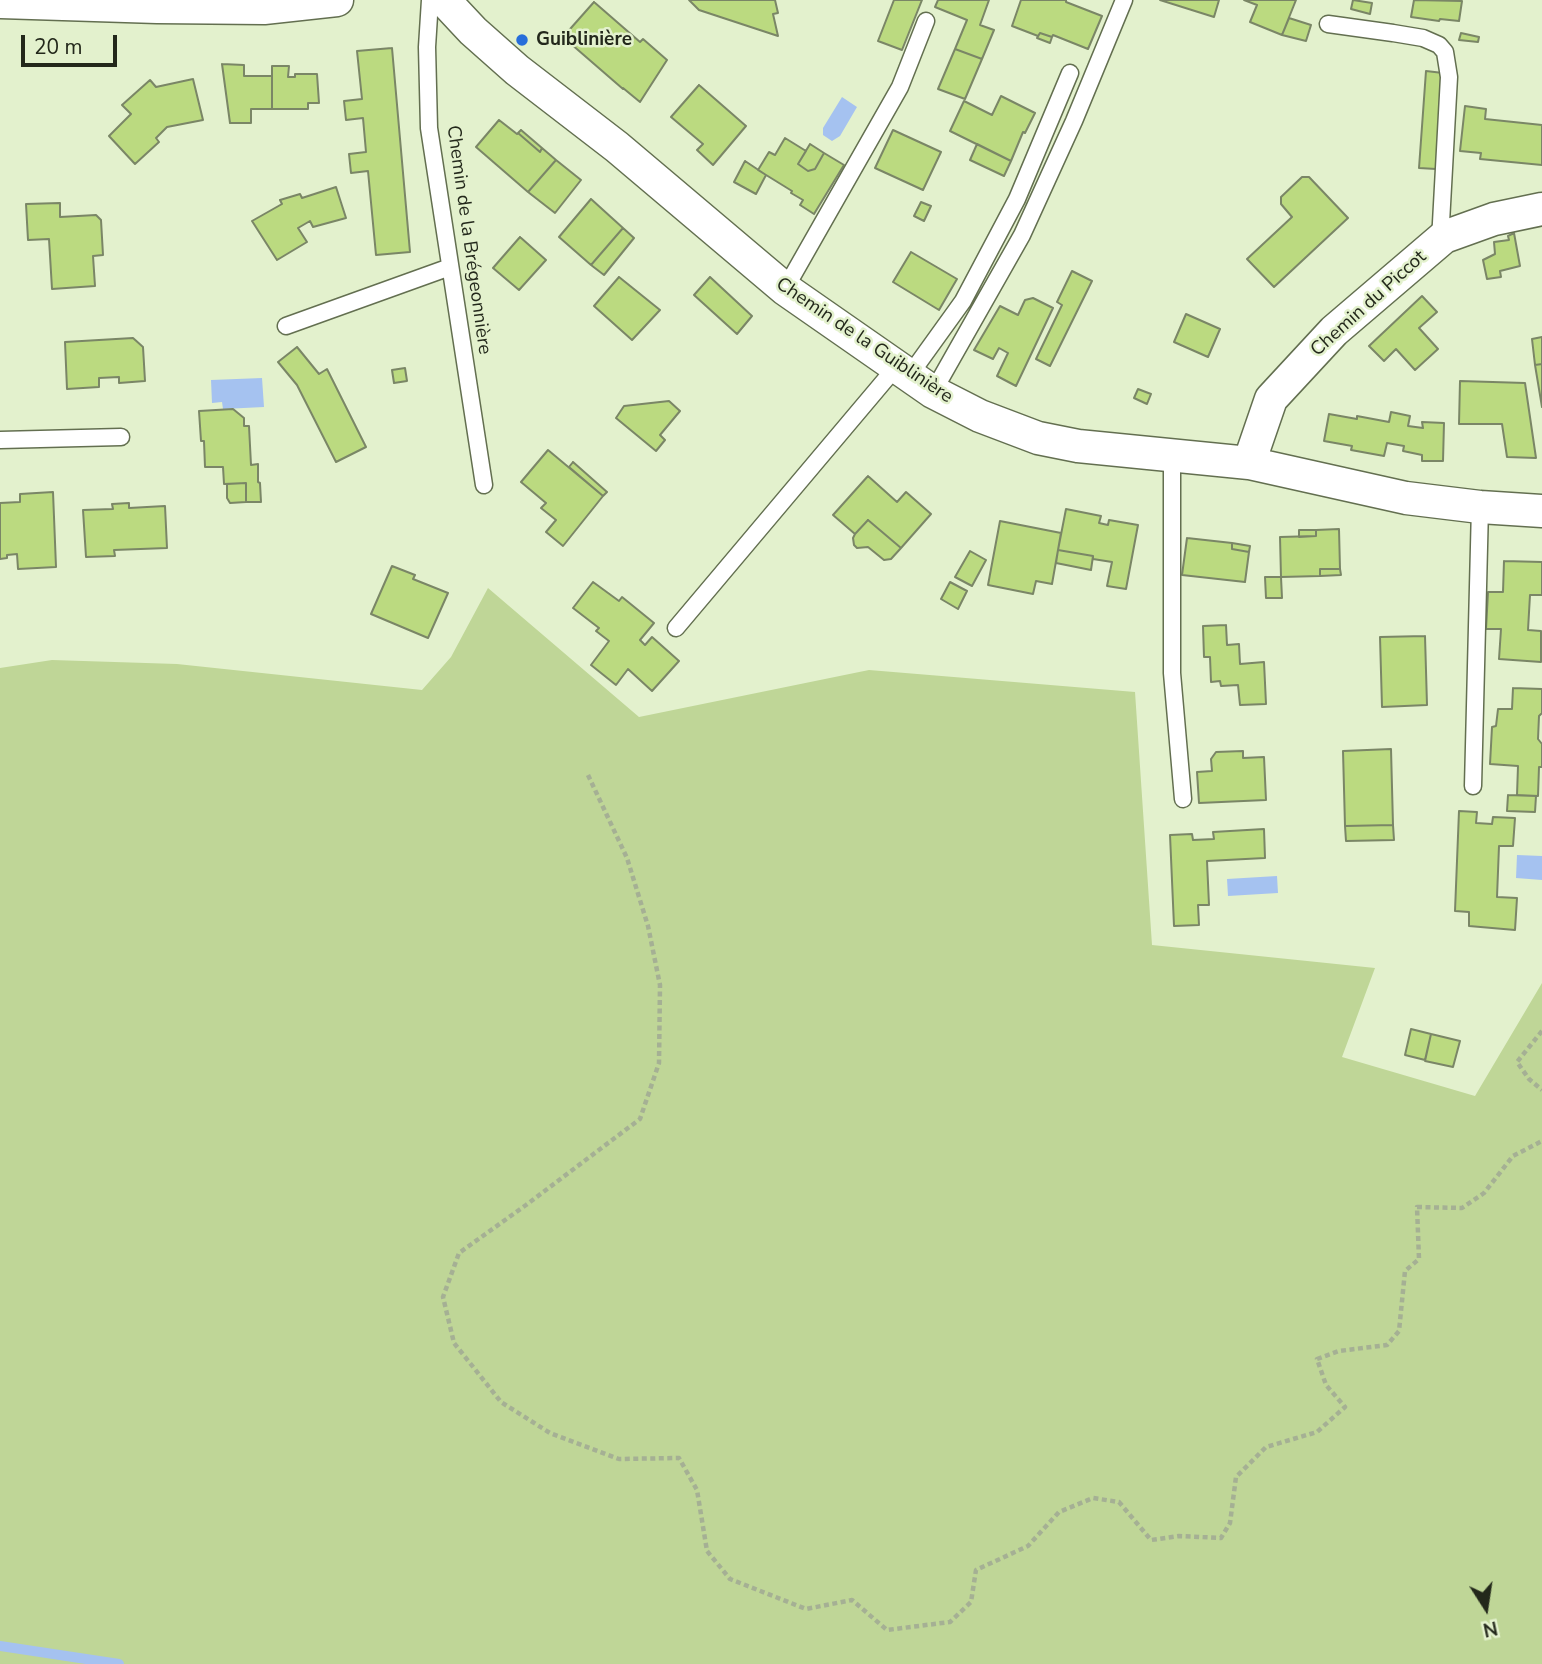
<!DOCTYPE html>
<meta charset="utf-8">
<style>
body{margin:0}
#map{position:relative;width:1542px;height:1664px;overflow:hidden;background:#e3f1cd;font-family:"Nunito Sans",sans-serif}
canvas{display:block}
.north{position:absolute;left:1451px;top:1573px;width:70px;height:70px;-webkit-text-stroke:5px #e3f1cd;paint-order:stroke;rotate:168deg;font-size:19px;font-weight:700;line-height:28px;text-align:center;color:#23281b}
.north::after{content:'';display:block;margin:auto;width:24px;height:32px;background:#23281b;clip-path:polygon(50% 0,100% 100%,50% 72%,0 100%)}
.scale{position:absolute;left:21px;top:35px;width:96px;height:32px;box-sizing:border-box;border:4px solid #23281b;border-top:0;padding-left:9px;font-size:21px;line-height:24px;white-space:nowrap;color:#23281b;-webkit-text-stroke:5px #e3f1cd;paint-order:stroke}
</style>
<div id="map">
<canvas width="1542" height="1664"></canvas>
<div class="north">N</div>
<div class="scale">20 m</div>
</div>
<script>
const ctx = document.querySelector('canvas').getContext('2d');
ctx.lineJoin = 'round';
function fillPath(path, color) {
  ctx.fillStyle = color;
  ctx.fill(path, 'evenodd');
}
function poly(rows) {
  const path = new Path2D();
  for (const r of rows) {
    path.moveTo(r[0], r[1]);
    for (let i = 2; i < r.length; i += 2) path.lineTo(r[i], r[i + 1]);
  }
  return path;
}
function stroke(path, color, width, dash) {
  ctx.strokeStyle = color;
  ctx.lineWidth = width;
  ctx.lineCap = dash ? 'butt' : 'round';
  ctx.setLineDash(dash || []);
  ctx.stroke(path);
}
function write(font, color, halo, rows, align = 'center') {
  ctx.font = font + ' "Nunito Sans",sans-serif';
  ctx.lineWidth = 5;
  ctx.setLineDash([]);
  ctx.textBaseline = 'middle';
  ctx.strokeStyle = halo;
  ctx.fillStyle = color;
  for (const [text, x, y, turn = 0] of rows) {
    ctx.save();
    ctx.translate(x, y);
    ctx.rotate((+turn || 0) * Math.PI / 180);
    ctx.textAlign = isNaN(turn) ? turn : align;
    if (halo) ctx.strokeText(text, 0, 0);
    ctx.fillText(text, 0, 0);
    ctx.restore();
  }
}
fillPath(poly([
 [488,588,639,717,869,670,1135,692,1152,945,1375,968,1342,1057,1475,1096,1542,983,1542,1664,0,1664,0,668,52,660,177,664,422,690,451,657]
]), '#bfd697');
fillPath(poly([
 [842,97,857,107,840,136,832,141,823,135,823,128],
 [262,378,264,407,223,409,222,402,212,403,211,380],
 [1517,855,1542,856,1542,880,1516,878],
 [1277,876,1278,893,1228,896,1227,879]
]), '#a5c2f0');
stroke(poly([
 [0,1646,119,1664]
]), '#a5c2f0', 10);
const building = poly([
 [689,0,775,0,778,13,773,14,778,36,699,10,689,0],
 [894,0,922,0,902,50,878,41,894,0],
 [938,0,989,0,980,25,994,30,982,59,955,49,967,20,935,7,938,0],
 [1021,0,1066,0,1066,2,1102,16,1088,49,1053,35,1052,37,1040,33,1038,36,1012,26,1021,0],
 [1160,0,1219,0,1214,17,1160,0],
 [1244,0,1296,0,1282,35,1250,22,1257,5,1244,0],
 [1353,0,1372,3,1370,14,1351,9,1353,0],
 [1414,0,1462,1,1459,21,1440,19,1439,21,1411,17,1414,0],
 [594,2,640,42,643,39,667,60,640,102,623,88,623,89,563,37,594,2],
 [1289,18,1311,25,1306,41,1282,35,1289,18],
 [1040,33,1052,37,1050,43,1037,38,1040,33],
 [1461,33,1479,37,1478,42,1459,40,1461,33],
 [392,48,410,252,376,255,368,171,351,173,349,154,366,152,363,118,346,120,344,101,362,99,357,51,392,48],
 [955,49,982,59,965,99,938,89,955,49],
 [222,64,244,65,244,76,272,76,272,109,251,109,251,123,230,123,222,64],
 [272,66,289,66,288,77,295,77,295,74,317,74,319,103,308,103,308,109,272,109,272,66],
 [1426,71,1443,73,1436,169,1419,168,1426,71],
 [193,79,203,120,167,127,156,138,159,142,135,164,109,136,131,114,122,105,150,80,156,87,193,79],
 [699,85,746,126,713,165,697,150,703,144,671,117,699,85],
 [1001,96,1035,113,1025,133,1023,132,1011,161,950,131,964,101,992,115,1001,96],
 [1465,106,1486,109,1485,119,1542,125,1542,165,1480,159,1481,153,1460,151,1465,106],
 [499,120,517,134,518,133,540,152,542,148,556,160,528,192,476,147,499,120],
 [521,130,542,148,540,152,518,133,521,130],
 [893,130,941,152,923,190,875,168,893,130],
 [785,138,806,151,798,164,808,171,815,169,824,153,844,165,814,214,800,205,803,200,791,193,792,191,758,170,769,152,775,155,785,138],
 [810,144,824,153,815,169,808,171,798,164,810,144],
 [977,144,1011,161,1004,176,970,160,977,144],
 [556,160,581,180,555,213,528,192,556,160],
 [745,161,766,175,756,194,734,182,745,161],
 [1302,177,1309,177,1348,218,1274,287,1247,259,1292,217,1281,204,1281,197,1302,177],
 [336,187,346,218,313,227,310,221,298,228,307,242,277,260,252,221,282,204,280,200,300,194,302,198,336,187],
 [591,199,623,228,591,265,559,237,591,199],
 [921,202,931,206,924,221,914,216,921,202],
 [60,203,60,217,96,215,101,220,103,255,93,256,95,286,52,289,49,239,28,240,26,204,60,203],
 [623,228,634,238,604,275,591,265,623,228],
 [1514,233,1520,266,1500,271,1501,277,1487,279,1483,260,1495,254,1494,242,1509,240,1508,236,1514,233],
 [520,237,546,260,519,290,493,268,520,237],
 [911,252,957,279,939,310,893,282,911,252],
 [1072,271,1092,281,1050,366,1036,359,1062,305,1057,302,1072,271],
 [619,277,660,310,632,340,594,306,619,277],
 [710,277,752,316,737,334,694,295,710,277],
 [1422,296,1437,312,1419,328,1438,349,1415,370,1396,349,1384,361,1369,346,1422,296],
 [1033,298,1053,308,1016,386,997,376,1008,353,999,348,993,359,974,350,1000,306,1018,315,1025,300,1033,298],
 [1186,314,1220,329,1208,357,1174,342,1186,314],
 [1542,337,1542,364,1535,365,1532,339,1542,337],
 [133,338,143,347,145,381,119,383,119,377,99,378,99,387,67,389,65,342,133,338],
 [297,347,319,374,327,369,366,447,336,462,297,385,278,362,297,347],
 [1542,364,1542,407,1535,365,1542,364],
 [405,368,407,381,394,383,392,370,405,368],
 [1460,381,1525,383,1536,458,1507,457,1502,424,1459,424,1460,381],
 [1138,389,1151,394,1147,404,1134,398,1138,389],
 [669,401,680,411,660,435,665,440,656,451,616,418,624,406,669,401],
 [233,409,244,418,244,426,249,426,251,465,258,464,258,482,260,483,261,502,246,502,246,483,224,484,223,467,205,467,204,441,201,441,199,411,233,409],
 [1391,412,1410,416,1408,426,1423,428,1422,422,1444,423,1443,461,1422,461,1422,455,1403,451,1404,446,1387,443,1384,456,1351,450,1352,446,1324,441,1329,414,1357,419,1357,416,1389,422,1391,412],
 [548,450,603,496,563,546,546,532,556,520,541,508,546,503,521,482,548,450],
 [573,462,607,492,603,496,569,467,573,462],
 [868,476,897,502,906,492,931,514,901,548,868,520,855,534,833,515,868,476],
 [246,483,246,502,230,503,227,498,227,484,246,483],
 [53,492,56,567,18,569,17,554,7,555,7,558,0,559,0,503,20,502,20,494,53,492],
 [129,503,129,508,165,506,167,548,114,550,115,556,86,557,83,510,113,509,112,504,129,503],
 [1066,509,1101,516,1099,523,1108,525,1109,520,1138,525,1126,589,1107,586,1112,562,1093,559,1093,556,1058,550,1066,509],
 [868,520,901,548,891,559,884,560,868,547,857,548,854,545,853,538,855,534,868,520],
 [1000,521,1061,533,1052,584,1036,581,1033,594,988,585,1000,521],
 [1339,529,1340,569,1320,569,1320,576,1281,577,1280,537,1316,536,1316,530,1339,529],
 [1299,530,1316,530,1316,536,1299,537,1299,530],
 [1187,538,1232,543,1232,549,1249,552,1245,582,1182,575,1187,538],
 [1232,543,1250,546,1249,552,1232,549,1232,543],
 [1058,550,1093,556,1091,570,1056,563,1058,550],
 [970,551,986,560,972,586,955,577,970,551],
 [1504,561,1542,562,1542,595,1530,595,1528,630,1541,631,1541,662,1499,659,1501,629,1486,629,1488,592,1503,592,1504,561],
 [392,566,415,575,413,579,448,593,428,638,371,614,392,566],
 [1320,569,1340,569,1341,575,1320,576,1320,569],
 [1265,577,1281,577,1282,598,1266,598,1265,577],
 [593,582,619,601,622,597,654,623,640,640,645,645,652,637,679,661,652,691,628,669,616,685,591,665,609,641,596,631,599,628,573,608,593,582],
 [950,582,967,591,958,609,941,599,950,582],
 [1226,625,1227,645,1239,644,1240,664,1264,662,1266,704,1240,705,1238,685,1221,686,1220,681,1211,682,1210,657,1204,657,1203,626,1226,625],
 [1425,636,1427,705,1382,707,1380,637,1425,636],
 [1513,688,1542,689,1542,713,1539,716,1538,739,1542,744,1542,767,1539,767,1538,796,1517,795,1518,766,1490,764,1492,727,1496,726,1498,709,1512,709,1513,688],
 [1391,749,1393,825,1345,826,1343,751,1391,749],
 [1243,751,1243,758,1264,757,1266,800,1199,803,1197,772,1212,771,1211,759,1216,752,1243,751],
 [1508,795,1536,796,1535,812,1507,811,1508,795],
 [1459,811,1477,812,1476,823,1492,824,1493,817,1515,818,1513,846,1499,846,1497,897,1517,898,1515,930,1469,926,1469,912,1455,911,1459,811],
 [1393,825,1394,840,1346,841,1345,826,1393,825],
 [1264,829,1265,858,1207,861,1209,905,1198,905,1199,925,1174,926,1170,835,1192,834,1193,840,1214,839,1213,832,1264,829],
 [1411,1029,1431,1034,1425,1060,1405,1055,1411,1029],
 [1431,1034,1460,1041,1453,1067,1425,1061,1431,1034]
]);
fillPath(building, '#bbda80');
stroke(building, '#7a8666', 2);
const service = poly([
 [430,0,427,47,429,128,484,485],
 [1328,24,1393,33,1423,38,1439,45,1445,52,1449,77,1440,241],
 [785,289,900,87,926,21],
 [286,326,450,267],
 [909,376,963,301,1017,199,1070,73],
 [933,392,1022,235,1074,121,1124,0],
 [0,440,121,437],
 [1172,455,1172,673,1183,799],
 [676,628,896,367],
 [1473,786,1480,507]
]);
const minor = poly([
 [444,0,473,31,517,70,617,147,785,289,933,392,980,416,1038,438,1078,446,1249,463,1406,498,1480,507,1542,511],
 [0,2,157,7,264,8,337,0],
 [1249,463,1271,399,1334,331,1444,237,1494,219,1542,209]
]);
stroke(service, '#636f50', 19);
stroke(minor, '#636f50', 35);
stroke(poly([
 [588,775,627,858,648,926,660,985,659,1063,640,1119,526,1205,459,1253,443,1297,454,1343,501,1402,550,1433,619,1459,679,1458,697,1490,707,1551,730,1579,806,1609,852,1600,887,1630,950,1622,971,1602,976,1570,1028,1546,1059,1512,1093,1498,1119,1502,1151,1540,1179,1536,1221,1538,1230,1523,1236,1477,1266,1447,1317,1432,1345,1407,1326,1385,1317,1359,1339,1351,1387,1345,1399,1331,1405,1271,1419,1259,1417,1207,1462,1208,1484,1193,1513,1156,1542,1141],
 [1542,1031,1517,1062,1529,1079,1542,1090]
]), '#a5b094', 4.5, [5, 3.5]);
stroke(service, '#fff', 16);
stroke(minor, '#fff', 32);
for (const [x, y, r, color] of [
 [522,40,7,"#276eda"]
]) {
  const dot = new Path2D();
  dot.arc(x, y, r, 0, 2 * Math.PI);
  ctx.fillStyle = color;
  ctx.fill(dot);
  stroke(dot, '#e3f1cd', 2.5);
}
write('bold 19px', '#23281b', '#e3f1cd', [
 ["Guiblinière",536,40]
], 'left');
write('19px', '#23281b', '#e3f1cd', [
 ["Chemin de la Brégeonnière",468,240,82],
 ["Chemin du Piccot",1369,304,-42],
 ["Chemin de la Guiblinière",864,341,34]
]);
</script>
